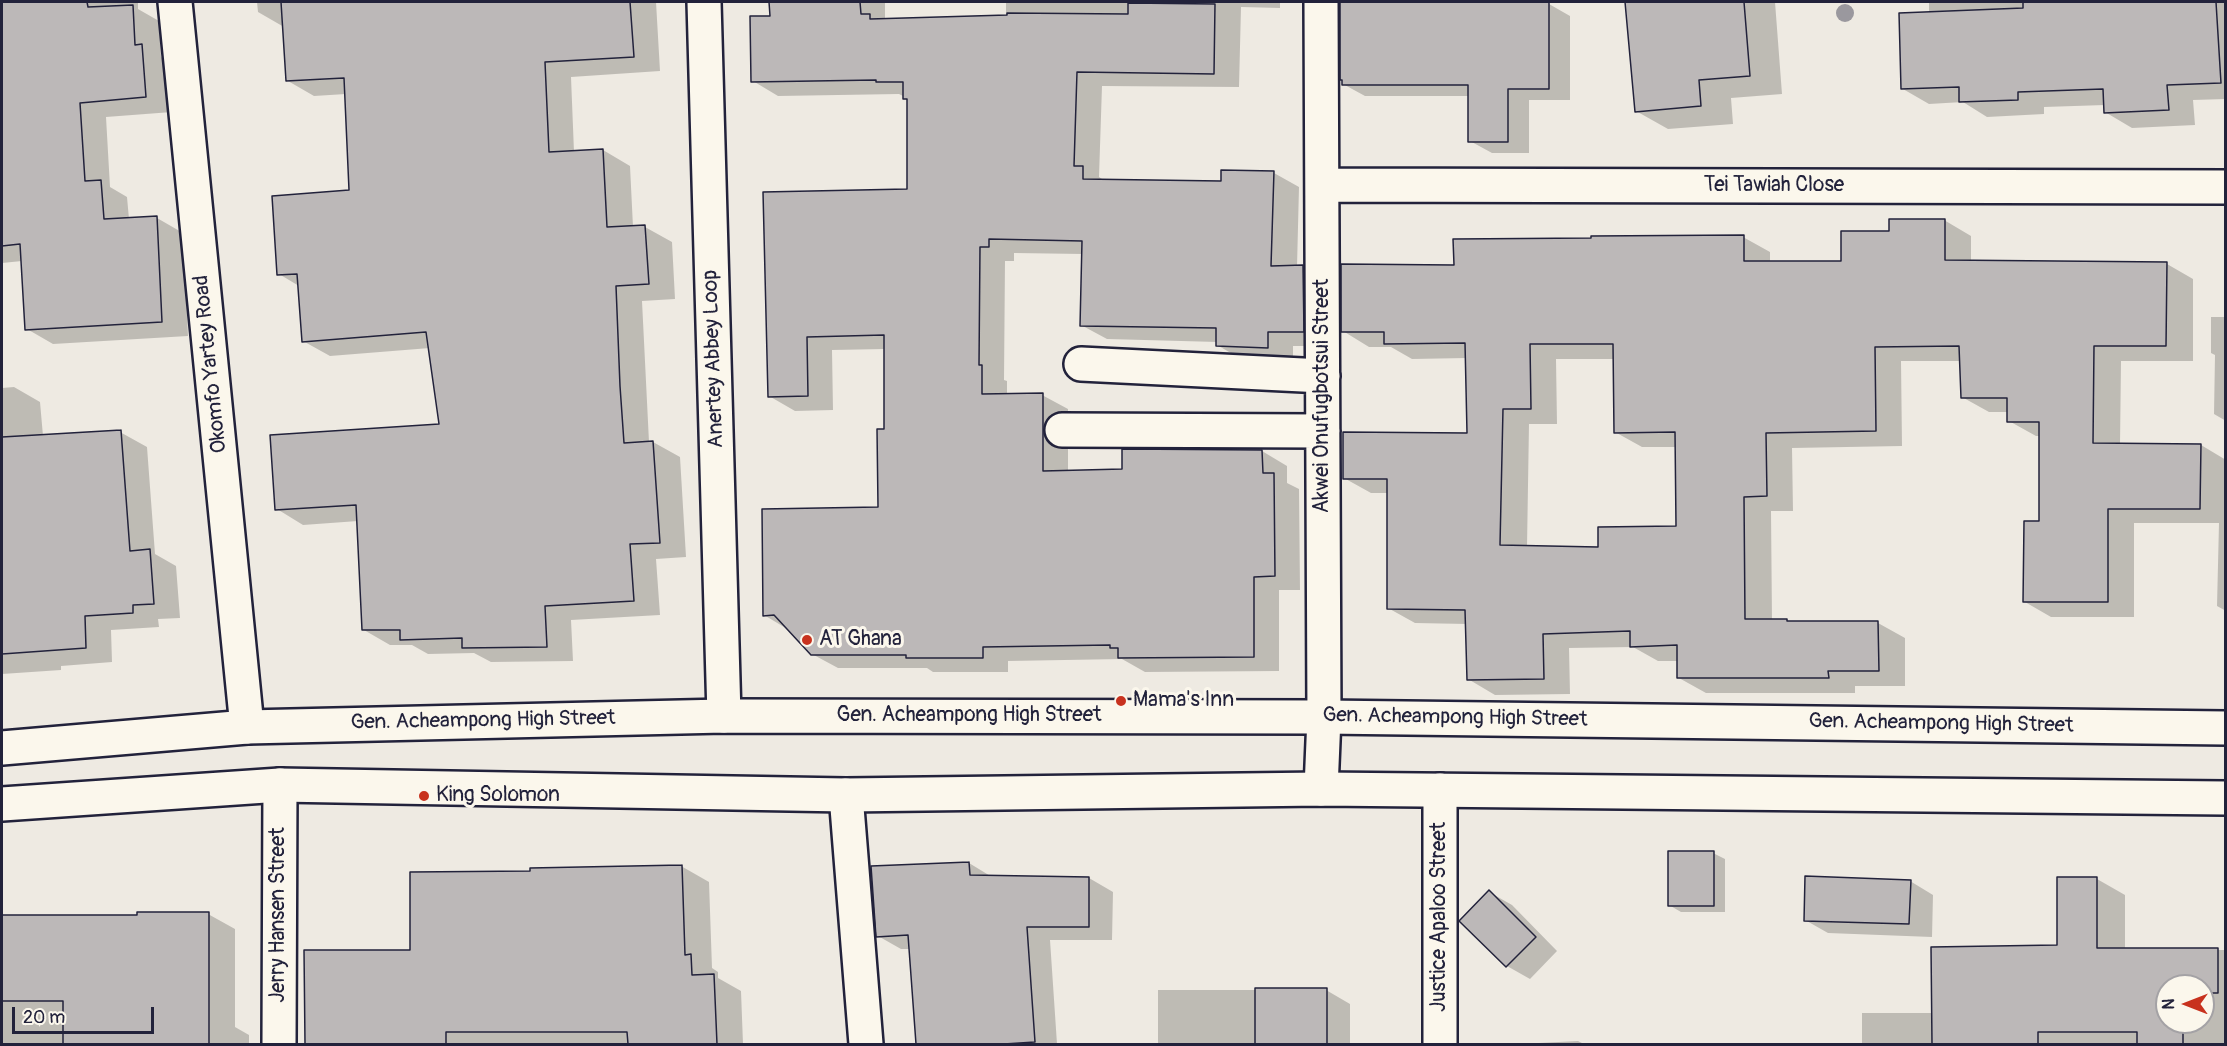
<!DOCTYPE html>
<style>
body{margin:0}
#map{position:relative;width:2227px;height:1046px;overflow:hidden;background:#eeeae2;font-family:Pangolin,sans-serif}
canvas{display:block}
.frame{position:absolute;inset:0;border:3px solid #22223b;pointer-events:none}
.north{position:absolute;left:2155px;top:974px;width:60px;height:60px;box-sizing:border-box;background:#fbf7ec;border:2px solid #a4a2a5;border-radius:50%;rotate:270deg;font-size:16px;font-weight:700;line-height:24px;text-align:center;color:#22223b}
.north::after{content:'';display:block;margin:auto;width:21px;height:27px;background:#c8321e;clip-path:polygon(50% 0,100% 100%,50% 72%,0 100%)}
.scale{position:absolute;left:12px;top:1007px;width:142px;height:27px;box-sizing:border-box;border:3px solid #22223b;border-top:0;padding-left:8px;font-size:18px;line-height:21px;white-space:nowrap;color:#22223b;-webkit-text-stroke:4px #fbf7ec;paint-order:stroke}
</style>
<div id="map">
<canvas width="2227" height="1046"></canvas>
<div class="frame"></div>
<div class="north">N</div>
<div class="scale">20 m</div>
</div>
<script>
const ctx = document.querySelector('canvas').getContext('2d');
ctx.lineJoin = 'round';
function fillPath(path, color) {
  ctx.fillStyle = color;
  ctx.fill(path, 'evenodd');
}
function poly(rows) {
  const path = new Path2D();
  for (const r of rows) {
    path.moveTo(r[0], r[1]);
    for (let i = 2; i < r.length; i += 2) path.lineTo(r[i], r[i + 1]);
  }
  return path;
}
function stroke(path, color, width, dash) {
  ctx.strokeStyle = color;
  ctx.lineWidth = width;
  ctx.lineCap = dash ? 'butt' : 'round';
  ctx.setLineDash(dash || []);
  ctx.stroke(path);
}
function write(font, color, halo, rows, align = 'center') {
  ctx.font = font + ' Pangolin,sans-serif';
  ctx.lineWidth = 6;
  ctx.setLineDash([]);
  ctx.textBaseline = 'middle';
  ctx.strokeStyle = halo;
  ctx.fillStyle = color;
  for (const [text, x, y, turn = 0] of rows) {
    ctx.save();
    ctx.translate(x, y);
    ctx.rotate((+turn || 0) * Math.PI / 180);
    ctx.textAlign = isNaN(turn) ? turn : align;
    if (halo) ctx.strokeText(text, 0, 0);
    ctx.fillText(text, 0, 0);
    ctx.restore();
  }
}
fillPath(poly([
 [7,2,138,2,138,9,159,21,161,57,168,61,172,112,106,117,110,187,127,197,129,219,157,218,183,233,188,336,53,344,27,329,22,261,2,263,2,147,13,146,9,60,2,61,2,9,8,9],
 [257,2,656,2,660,71,571,77,574,152,603,150,630,166,633,227,645,227,672,242,675,299,642,301,649,442,653,442,680,457,686,557,656,559,660,615,571,620,573,661,491,662,474,653,428,654,412,645,390,645,364,630,358,521,303,525,277,509,441,425,430,348,330,356,303,341,299,286,279,274,351,192,346,94,314,96,288,81,284,27,258,12],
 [771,2,885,2,885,20,1006,16,1006,2,1280,2,1280,8,1241,7,1239,87,1102,86,1099,177,1105,181,1223,183,1223,172,1274,173,1299,187,1297,267,1303,267,1328,281,1329,346,1293,346,1293,362,1243,360,1217,345,1218,342,1107,339,1081,325,1083,254,1014,253,1014,261,1005,261,1004,380,1007,381,1007,395,1042,395,1068,409,1068,472,1124,471,1262,451,1287,466,1287,483,1299,489,1300,590,1279,590,1279,671,1145,672,1122,659,1008,661,1008,672,933,672,927,668,838,668,812,654,789,630,764,615,879,509,885,430,885,349,832,350,833,410,795,411,769,396,765,193,909,190,909,100,903,96,899,94,778,96,753,81,771,18],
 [1341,2,1549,4,1570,16,1570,100,1529,100,1529,153,1492,153,1470,141,1470,96,1365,96,1343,84,1342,79],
 [1627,2,1775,2,1782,94,1731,98,1733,124,1668,129,1636,111],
 [1929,2,2226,2,2226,99,2193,100,2195,125,2132,128,2105,112,2105,105,2044,107,2044,114,1987,117,1963,102,1929,104,1903,89,1929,13],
 [1944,220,1971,236,1971,262,2167,264,2193,279,2193,361,2121,361,2120,445,2201,445,2226,460,2226,611,2217,606,2219,523,2134,523,2134,617,2051,617,2025,602,2040,522,2040,436,2036,436,2009,421,2009,412,1989,412,1962,397,1961,361,1901,361,1902,446,1792,448,1793,511,1771,511,1772,621,1787,621,1791,623,1878,623,1905,638,1905,686,1855,686,1855,693,1706,693,1679,678,1679,661,1658,661,1633,647,1569,648,1570,694,1495,695,1468,679,1467,624,1415,623,1388,608,1388,493,1371,493,1344,478,1469,434,1467,358,1412,359,1391,347,1369,347,1343,331,1456,266,1743,237,1770,252,1770,262,1843,262,1891,232],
 [1556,359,1614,359,1615,432,1642,447,1677,447,1678,528,1600,548,1527,547,1529,424,1557,424],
 [2211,317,2226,317,2226,421,2214,414,2215,355,2211,353],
 [14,387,40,402,43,436,120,432,147,447,155,554,176,566,180,618,158,619,159,627,111,630,112,662,61,666,61,670,2,674,2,388],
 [1713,853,1725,859,1725,912,1681,912,1669,905],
 [969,863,992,877,1089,878,1113,892,1112,940,1050,940,1057,1044,917,1044,911,949,901,949,878,936],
 [681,866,709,882,712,968,718,972,718,978,741,991,743,1044,307,1044,306,952,412,951,531,873],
 [2059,879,2097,879,2125,895,2125,950,2226,950,2226,1044,1862,1044,1862,1013,1933,1013,2059,947],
 [2167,986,2203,986,2203,1022,2167,1022],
 [1910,881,1933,895,1932,937,1828,933,1805,920],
 [1489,892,1512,905,1557,951,1530,979,1507,966,1461,921],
 [208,914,235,929,235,1027,249,1035,249,1044,2,1044,2,917],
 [1158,990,1326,990,1350,1004,1350,1044,1158,1044],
 [1578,1041,1584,1044,1519,1044]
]), '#0003');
const building = poly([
 [2,2,87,2,88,7,133,5,135,45,142,44,146,97,80,103,85,181,101,180,104,219,157,216,162,322,25,330,20,244,2,246,2,2],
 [281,2,630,2,634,57,545,62,549,152,603,149,607,227,645,225,649,284,616,286,620,386,624,443,653,441,660,543,630,544,634,601,545,606,547,647,462,648,462,638,400,640,400,630,362,630,356,505,275,510,270,435,439,424,426,332,302,342,297,274,277,275,272,196,349,190,344,78,286,81,281,2],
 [769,2,860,2,861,14,870,14,870,19,1007,15,1007,13,1128,14,1128,3,1215,4,1214,74,1077,72,1074,166,1083,166,1083,179,1221,181,1221,170,1274,171,1271,266,1303,265,1304,332,1268,332,1268,348,1216,346,1216,328,1080,326,1082,241,989,239,989,247,980,247,979,365,982,365,982,394,1043,393,1043,471,1122,469,1122,449,1262,450,1263,473,1274,473,1275,576,1254,577,1254,657,1118,658,1118,648,1110,648,1110,645,983,647,983,658,906,658,906,655,811,655,774,615,763,616,762,509,878,507,877,429,884,429,884,335,807,337,808,396,768,397,763,192,907,189,907,99,903,99,903,82,876,82,876,80,751,82,750,16,770,16,769,2],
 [1340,2,1549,2,1549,89,1508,89,1508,142,1468,142,1468,85,1342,85,1342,80,1340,80,1340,2],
 [1625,2,1744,2,1750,76,1699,80,1701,106,1635,112,1625,2],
 [2023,2,2216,2,2221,83,2167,85,2169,110,2104,113,2103,89,2018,92,2018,100,1959,102,1959,87,1901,89,1899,13,2023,8,2023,2],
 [1889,219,1945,219,1945,260,2167,262,2166,346,2094,346,2093,443,2201,444,2200,509,2108,509,2108,602,2023,602,2024,521,2039,521,2039,422,2007,422,2007,398,1961,398,1959,346,1875,347,1876,431,1766,433,1767,496,1744,497,1745,619,1787,619,1787,621,1878,621,1879,671,1828,671,1829,678,1677,678,1677,645,1630,647,1630,631,1543,634,1544,679,1467,680,1465,610,1387,609,1387,479,1343,479,1343,432,1467,433,1465,343,1384,344,1384,332,1341,332,1341,264,1454,265,1453,239,1591,238,1591,236,1744,235,1744,261,1841,261,1841,231,1889,231,1889,219],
 [1530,344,1613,344,1614,433,1675,432,1676,526,1598,527,1598,547,1500,545,1503,409,1531,409,1530,344],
 [121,430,130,551,150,549,154,604,133,605,133,613,85,616,86,648,2,654,2,437,121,430],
 [1668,851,1714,851,1714,906,1668,906,1668,851],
 [969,862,970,875,1089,877,1089,927,1027,927,1035,1042,1004,1044,916,1044,908,935,876,937,871,866,969,862],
 [682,865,685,955,691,954,692,975,714,974,717,1044,628,1044,627,1032,446,1032,446,1044,305,1044,304,950,410,950,410,872,530,871,530,868,682,865],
 [1805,876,1911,880,1909,924,1804,921,1805,876],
 [2057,877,2097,877,2097,948,2218,948,2218,993,2203,993,2203,986,2167,986,2167,1022,2183,1022,2183,1044,2137,1044,2137,1032,2038,1032,2038,1044,1932,1044,1931,947,2057,945,2057,877],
 [1489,890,1536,937,1506,967,1459,921,1489,890],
 [137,912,209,912,209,1044,63,1044,63,1001,2,1001,2,915,137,915,137,912],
 [1255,988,1327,988,1327,1044,1255,1044,1255,988]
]);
fillPath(building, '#bcb8b8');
stroke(building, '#22223b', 1.5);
const minor = poly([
 [175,2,247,727],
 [704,2,724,716],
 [1321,2,1324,717,1321,789],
 [1322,185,2226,187],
 [1081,364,1323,376],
 [1062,430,1323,431],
 [846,795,866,1044],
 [279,1044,280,785],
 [1440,1044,1440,790]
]);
const major = poly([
 [2,748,247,727,724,716,1324,717,2226,728],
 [2,804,280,785,846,795,1321,789,2226,798]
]);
stroke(minor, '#22223b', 38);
stroke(major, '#22223b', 38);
stroke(minor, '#fbf7ec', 33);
stroke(major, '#fbf7ec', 33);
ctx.fillStyle = '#9a989e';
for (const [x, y] of [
 [1845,13]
]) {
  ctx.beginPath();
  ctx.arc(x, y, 9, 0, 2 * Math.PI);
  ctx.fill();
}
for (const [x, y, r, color] of [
 [807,640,6,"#c8321e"],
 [1121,701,6,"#c8321e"],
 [424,796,6,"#c8321e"]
]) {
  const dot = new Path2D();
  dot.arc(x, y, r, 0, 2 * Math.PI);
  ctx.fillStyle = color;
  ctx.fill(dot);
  stroke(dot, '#fbf7ec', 2);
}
write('21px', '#22223b', '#fbf7ec', [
 ["Tei Tawiah Close",1774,186],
 ["Anertey Abbey Loop",714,359,-92],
 ["Okomfo Yartey Road",211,364,-96],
 ["Akwei Onufugbotsui Street",1323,396,-90],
 ["Gen. Acheampong High Street",969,716],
 ["Gen. Acheampong High Street",1455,718,1],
 ["Gen. Acheampong High Street",483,721,-1],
 ["Gen. Acheampong High Street",1941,724,1],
 ["Jerry Hansen Street",279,915,-90],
 ["Justice Apaloo Street",1440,917,-90]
]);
write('21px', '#22223b', '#fbf7ec', [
 ["AT Ghana",819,640],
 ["Mama's Inn",1133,701],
 ["King Solomon",436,796]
], 'left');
</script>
